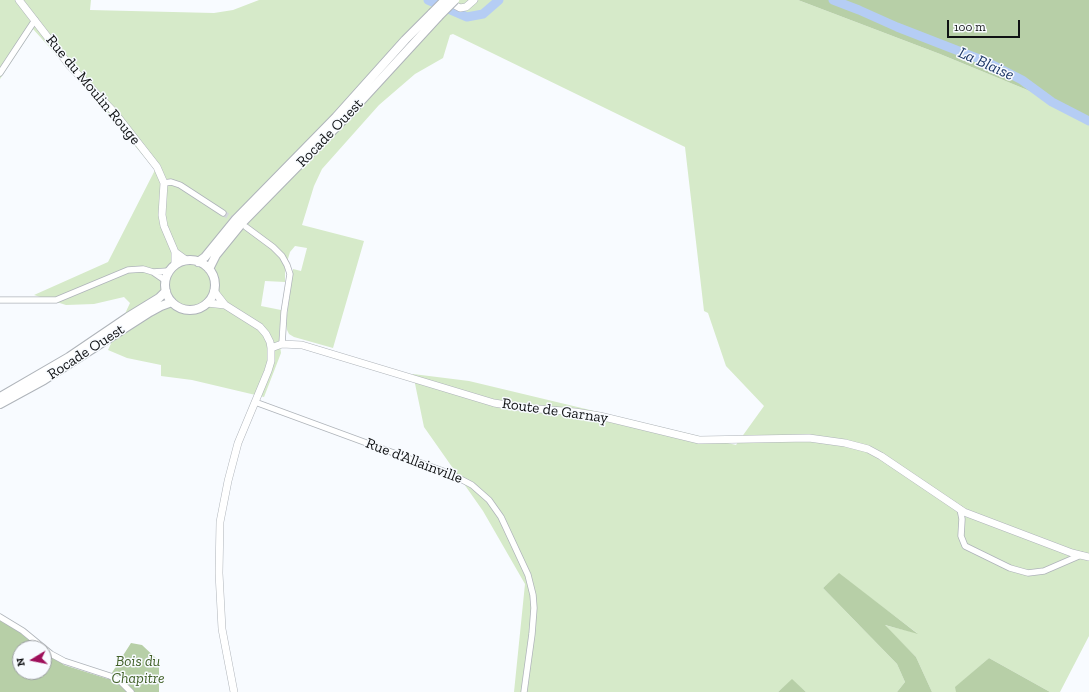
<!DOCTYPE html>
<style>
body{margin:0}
#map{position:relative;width:1089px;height:692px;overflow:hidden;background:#f8fbff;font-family:"Zilla Slab",serif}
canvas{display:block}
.north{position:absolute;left:12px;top:640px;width:40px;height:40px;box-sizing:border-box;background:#f8fbff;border:1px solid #9b9ea1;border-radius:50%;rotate:260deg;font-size:11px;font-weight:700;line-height:16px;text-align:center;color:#101214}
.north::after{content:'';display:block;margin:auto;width:14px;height:18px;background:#9e0f5a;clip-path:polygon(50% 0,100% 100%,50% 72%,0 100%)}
.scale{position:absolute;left:947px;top:20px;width:73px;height:18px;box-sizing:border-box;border:2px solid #101214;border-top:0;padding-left:5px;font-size:12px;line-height:14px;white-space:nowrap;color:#101214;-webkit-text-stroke:3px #f8fbff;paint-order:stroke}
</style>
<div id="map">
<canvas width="1089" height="692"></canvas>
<div class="north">N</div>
<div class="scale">100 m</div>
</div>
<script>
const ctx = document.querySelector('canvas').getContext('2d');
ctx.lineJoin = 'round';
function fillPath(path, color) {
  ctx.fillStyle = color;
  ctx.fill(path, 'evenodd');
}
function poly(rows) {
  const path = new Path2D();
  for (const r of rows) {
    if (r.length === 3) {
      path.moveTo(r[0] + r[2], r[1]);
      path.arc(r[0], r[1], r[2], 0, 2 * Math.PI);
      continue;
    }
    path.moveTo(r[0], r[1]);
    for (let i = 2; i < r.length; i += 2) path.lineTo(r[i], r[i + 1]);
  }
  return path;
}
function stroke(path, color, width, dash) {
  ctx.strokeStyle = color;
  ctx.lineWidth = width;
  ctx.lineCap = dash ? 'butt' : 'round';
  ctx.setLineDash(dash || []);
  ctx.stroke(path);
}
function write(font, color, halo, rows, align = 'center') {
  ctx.font = font + ' "Zilla Slab",serif';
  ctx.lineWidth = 3;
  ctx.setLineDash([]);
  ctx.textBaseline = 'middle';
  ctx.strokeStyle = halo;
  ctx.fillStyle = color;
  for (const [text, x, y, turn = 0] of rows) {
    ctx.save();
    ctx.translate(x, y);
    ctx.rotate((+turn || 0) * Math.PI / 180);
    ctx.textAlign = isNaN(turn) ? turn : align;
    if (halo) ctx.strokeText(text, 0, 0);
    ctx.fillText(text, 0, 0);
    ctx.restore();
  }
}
fillPath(poly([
 [0,0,91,0,90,10,214,13,233,10,259,0,798,0,940,54,1042,96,1089,122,1089,636,1060,692,1050,692,989,658,956,687,956,692,932,692,916,657,884,625,917,633,839,574,823,588,897,664,905,682,897,692,806,692,792,680,778,692,514,692,525,584,483,511,424,427,413,374,469,381,736,445,764,406,726,366,708,313,704,311,685,147,453,34,450,35,443,58,415,74,379,105,322,169,314,186,302,225,364,241,333,348,294,337,289,334,287,330,286,323,293,269,301,271,307,248,295,246,290,252,285,269,285,282,265,281,261,306,281,310,279,338,281,353,264,397,192,380,161,376,161,365,127,358,108,350,130,303,124,297,94,304,66,305,34,295,108,262,155,170,101,105,33,29,0,79]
]), '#d6eac9');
fillPath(poly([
 [798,0,1089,0,1089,122,1042,96,940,54],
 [839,573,918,634,885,625,916,657,932,692,897,692,905,682,897,664,823,588],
 [0,617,40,644,64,665,108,679,131,643,142,645,159,661,159,692,0,692],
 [20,648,44,648,44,672,20,672],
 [989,658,1050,692,956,692,955,687],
 [792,679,806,692,778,692]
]), '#b7cfa7');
stroke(poly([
 [428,0,467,17,483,14,499,0],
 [833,0,859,10,897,27,987,62,1022,80,1052,102,1089,121]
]), '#b5cdf4', 9);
stroke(poly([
 [223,213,238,222]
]), '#d5d8dc', 5.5, [5.5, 3]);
const minor = poly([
 [0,73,35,20],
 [164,183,171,182,180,185,223,213],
 [246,227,273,247,282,256,287,265,290,274,284,312,282,344],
 [153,272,166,281],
 [0,300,56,300,128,270,143,269,153,272,169,271],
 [255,402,451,474,472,485,489,500,501,517,528,575,533,595,534,608,532,634,524,692],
 [960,509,962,519,961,536,965,546,1010,568,1028,573,1044,571,1081,555],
 [0,617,23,631,51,654,64,661,110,676,119,680,131,692]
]);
const tertiary = poly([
 [19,0,70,66,114,112,157,167,164,183,162,215,164,226,175,252,175,265],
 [447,1,460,8,466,7,474,0],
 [175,252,186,260],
 [214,291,225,305,260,327,266,334,270,342,271,348,271,361,268,371,238,443,228,481,220,522,219,573,222,629,234,692],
 [207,303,225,305],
 [271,348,282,344,302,345,494,403,526,408,575,412,600,416,699,440,809,438,845,443,868,449,881,456,964,512,1072,553,1089,557]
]);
const primary = poly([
 [190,285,25],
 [198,262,205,257,236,219,336,117,405,40,432,13],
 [209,269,216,255,242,223,348,115,439,16],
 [0,397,69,357,128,317,159,298,166,291],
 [0,404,44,380,150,312,161,306,172,302]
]);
stroke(minor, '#afb4ba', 7);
stroke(tertiary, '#afb4ba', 8);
stroke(primary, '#afb4ba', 10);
stroke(minor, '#fff', 5.5);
stroke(tertiary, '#fff', 7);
stroke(primary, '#fff', 8);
const primaryBridge = poly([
 [432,13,445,0],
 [439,16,455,0]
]);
stroke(primaryBridge, '#afb4ba', 10, []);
stroke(primaryBridge, '#fff', 8);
write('15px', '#101214', '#f8fbff', [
 ["Rue du Moulin Rouge",93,90,50],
 ["Rocade Ouest",330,133,-46],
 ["Rocade Ouest",86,352,-33],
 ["Route de Garnay",555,411,8],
 ["Rue d'Allainville",414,461,21]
]);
write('italic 15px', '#426129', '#f8fbff', [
 ["Bois du",138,662],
 ["Chapitre",138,679]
]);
write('italic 16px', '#1d3868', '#f8fbff', [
 ["La Blaise",986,64,24]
]);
</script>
